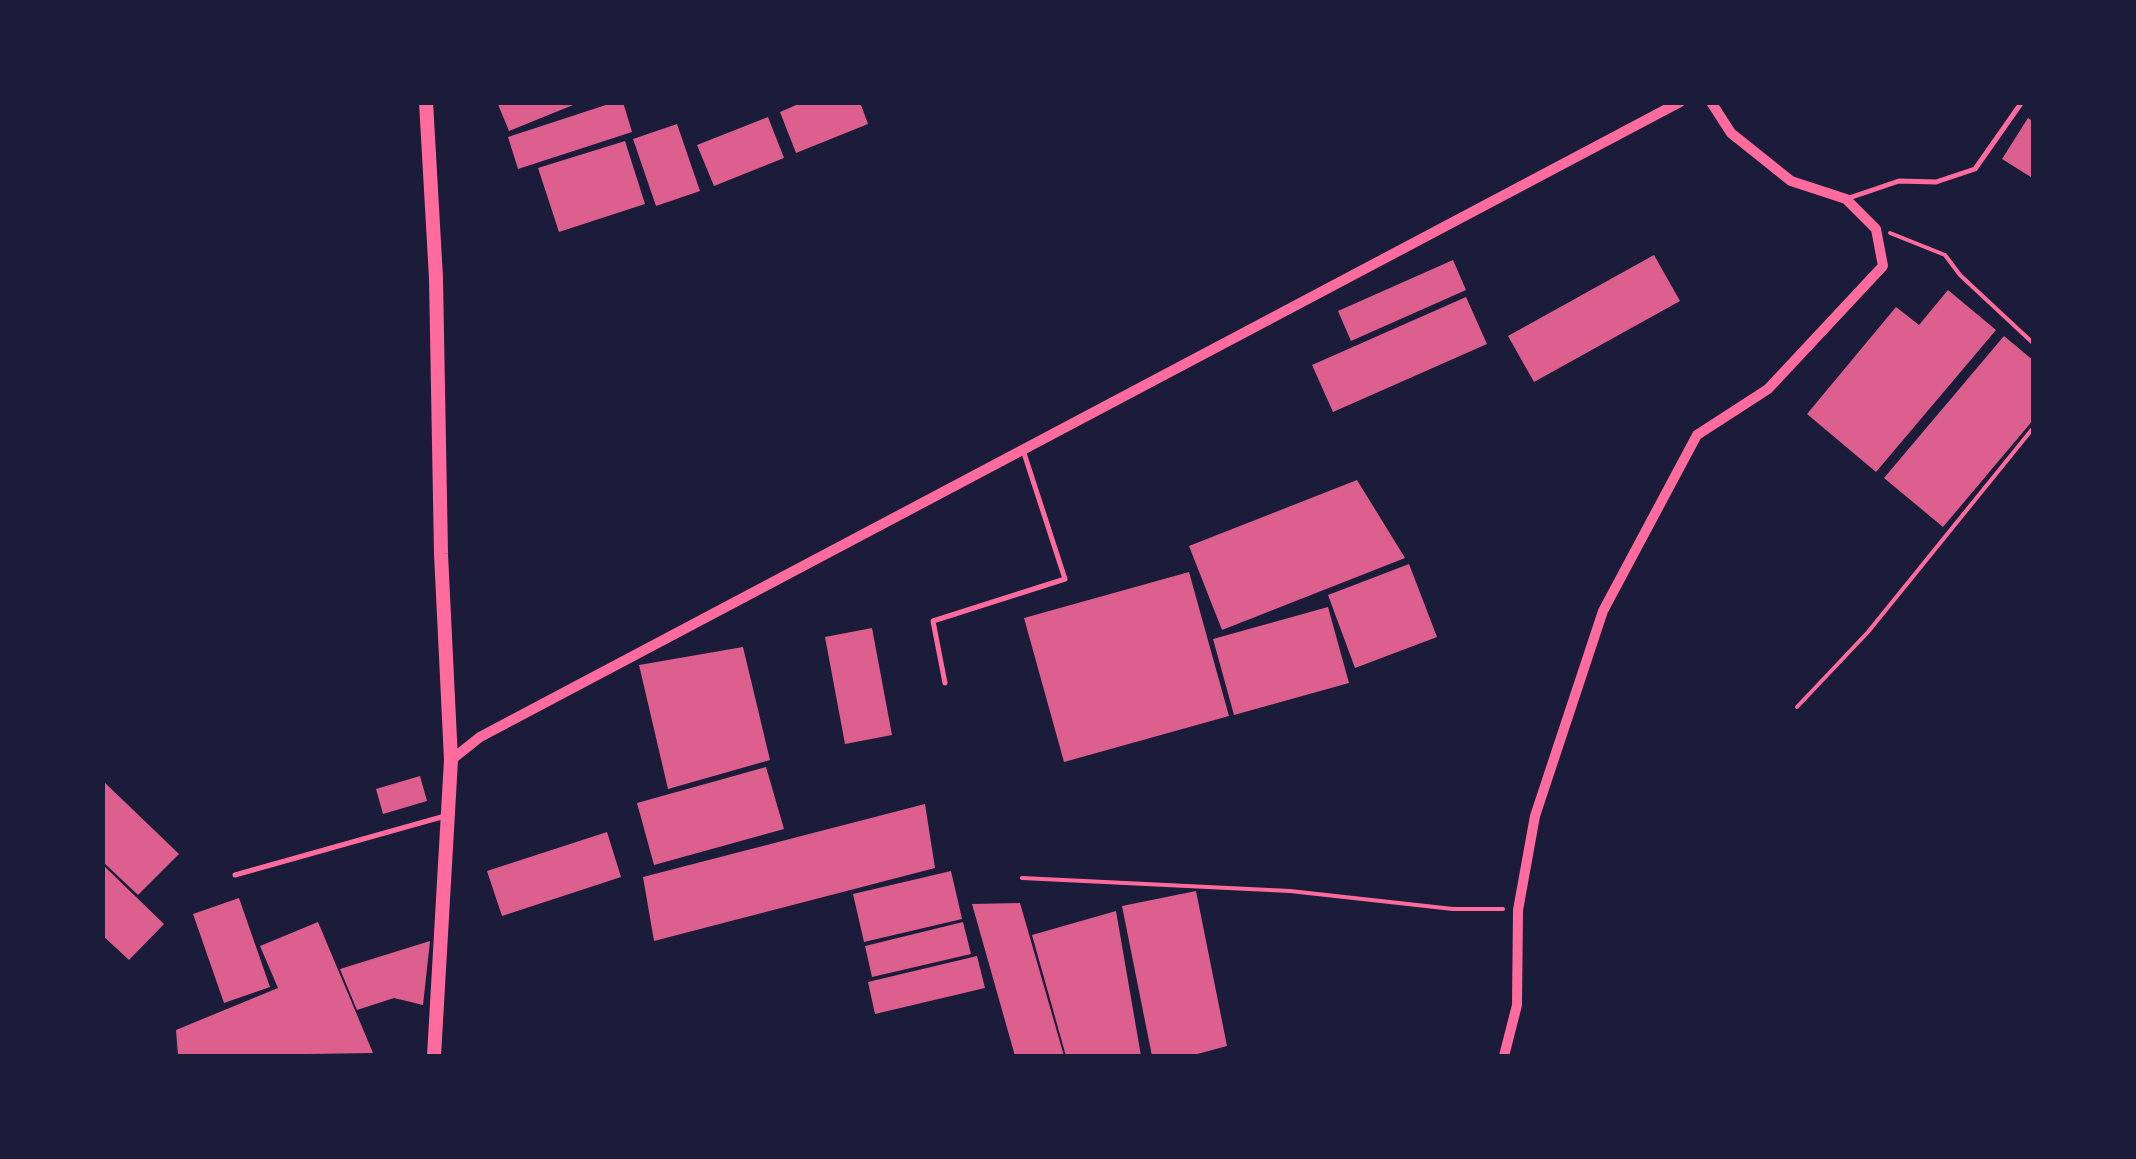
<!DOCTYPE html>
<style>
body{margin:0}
#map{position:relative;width:2136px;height:1159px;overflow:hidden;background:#1b1b3a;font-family:Mulish,sans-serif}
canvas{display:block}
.frame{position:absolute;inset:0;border:105px solid #1b1b3a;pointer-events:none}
</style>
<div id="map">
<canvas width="2136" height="1159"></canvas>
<div class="frame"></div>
</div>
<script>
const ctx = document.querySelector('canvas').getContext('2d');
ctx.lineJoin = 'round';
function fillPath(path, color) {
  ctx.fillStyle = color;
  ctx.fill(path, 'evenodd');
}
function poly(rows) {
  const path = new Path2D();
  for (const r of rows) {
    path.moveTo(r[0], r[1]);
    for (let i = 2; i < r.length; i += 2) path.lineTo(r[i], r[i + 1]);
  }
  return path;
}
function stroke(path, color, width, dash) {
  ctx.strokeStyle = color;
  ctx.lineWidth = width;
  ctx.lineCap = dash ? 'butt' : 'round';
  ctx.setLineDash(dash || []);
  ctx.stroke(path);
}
fillPath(poly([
 [497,102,578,102,578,103,509,131],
 [615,102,623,102,632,132,518,169,508,137],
 [803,102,860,102,868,124,796,153,780,112],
 [768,117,784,158,714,186,697,145],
 [2028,118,2034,122,2034,179,2002,159],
 [677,124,700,191,656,206,633,139],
 [625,141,645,204,559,232,538,168],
 [1654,255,1680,301,1534,382,1508,336],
 [1453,260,1466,290,1351,341,1338,311],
 [1948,290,1996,330,1876,472,1807,414,1896,307,1919,325],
 [1466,297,1487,344,1333,412,1312,365],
 [2004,336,2034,361,2034,419,1943,527,1884,478],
 [1357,480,1405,558,1222,630,1189,546],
 [1409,564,1437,637,1355,668,1328,595],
 [1189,572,1229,716,1064,762,1024,618],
 [1328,607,1349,683,1234,715,1213,639],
 [872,628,892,735,845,744,825,637],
 [743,647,770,760,668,789,639,665],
 [766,767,784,829,654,865,637,803],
 [420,776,427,801,383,814,376,789],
 [102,780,179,854,138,895,102,861],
 [925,804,935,868,654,941,643,877],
 [607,832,621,877,502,916,487,871],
 [102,864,164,924,129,960,102,935],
 [951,871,962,919,864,942,853,894],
 [1196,891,1227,1046,1190,1056,1152,1056,1122,906],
 [239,898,270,987,224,1003,193,914],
 [1020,903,1064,1056,1015,1056,972,904],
 [1116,911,1141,1056,1066,1056,1032,935],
 [318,922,373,1053,178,1056,176,1030,278,988,260,946],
 [963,922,971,954,872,977,865,946],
 [430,941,423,1005,394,998,357,1010,340,969],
 [977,956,985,988,875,1014,868,982]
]), '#dd5f8e');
stroke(poly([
 [1890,233,1945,255,1960,275,2034,344],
 [1797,707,1868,632,2034,427],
 [1022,878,1290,891,1453,909,1503,909]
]), '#ff6b9d', 4);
stroke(poly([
 [1849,198,1899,181,1936,182,1975,169,2022,102],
 [945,683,933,621,1065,579,1023,450],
 [235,875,445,816]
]), '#ff6b9d', 5);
stroke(poly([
 [451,760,480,737,1680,102],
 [1504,1056,1517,1005,1518,910,1535,816,1603,611,1697,435,1768,389,1883,266,1876,229,1846,199,1791,181,1731,133,1711,102]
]), '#ff6b9d', 10);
stroke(poly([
 [426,102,436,278,441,554,451,760,434,1056]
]), '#ff6b9d', 14);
</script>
